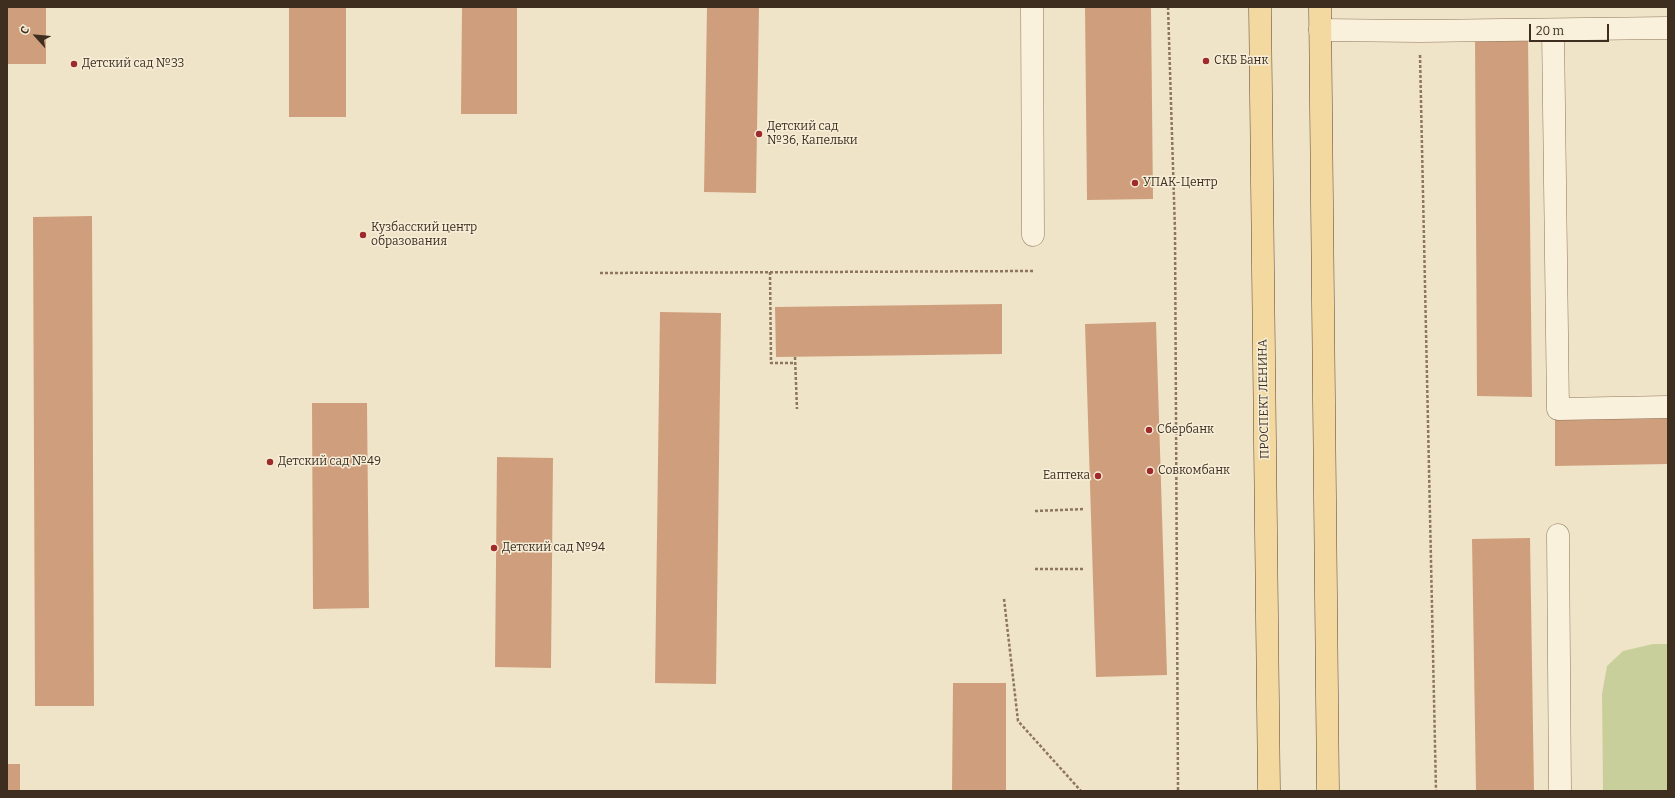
<!DOCTYPE html>
<meta charset="utf-8">
<style>
body{margin:0}
#map{position:relative;width:1675px;height:798px;overflow:hidden;background:#f0e4c8;font-family:Bitter,serif}
canvas{display:block}
.frame{position:absolute;inset:0;border:8px solid #3d2e20;pointer-events:none}
.north{position:absolute;left:16px;top:16px;width:40px;height:40px;-webkit-text-stroke:3px #f7eed8;paint-order:stroke;rotate:297deg;font-size:11px;font-weight:700;line-height:16px;text-align:center;color:#3d2e20}
.north::after{content:'';display:block;margin:auto;width:14px;height:18px;background:#3d2e20;clip-path:polygon(50% 0,100% 100%,50% 72%,0 100%)}
.scale{position:absolute;left:1529px;top:24px;width:80px;height:18px;box-sizing:border-box;border:2px solid #3d2e20;border-top:0;padding-left:5px;font-size:12px;line-height:14px;white-space:nowrap;color:#3d2e20;-webkit-text-stroke:3px #f7eed8;paint-order:stroke}
</style>
<div id="map">
<canvas width="1675" height="798"></canvas>
<div class="frame"></div>
<div class="north">С</div>
<div class="scale">20 m</div>
</div>
<script>
const ctx = document.querySelector('canvas').getContext('2d');
ctx.lineJoin = 'round';
function fillPath(path, color) {
  ctx.fillStyle = color;
  ctx.fill(path, 'evenodd');
}
function poly(rows) {
  const path = new Path2D();
  for (const r of rows) {
    path.moveTo(r[0], r[1]);
    for (let i = 2; i < r.length; i += 2) path.lineTo(r[i], r[i + 1]);
  }
  return path;
}
function stroke(path, color, width, dash) {
  ctx.strokeStyle = color;
  ctx.lineWidth = width;
  ctx.lineCap = dash ? 'butt' : 'round';
  ctx.setLineDash(dash || []);
  ctx.stroke(path);
}
function write(font, color, halo, rows, align = 'center') {
  ctx.font = font + ' Bitter,serif';
  ctx.lineWidth = 3;
  ctx.setLineDash([]);
  ctx.textBaseline = 'middle';
  ctx.strokeStyle = halo;
  ctx.fillStyle = color;
  for (const [text, x, y, turn = 0] of rows) {
    ctx.save();
    ctx.translate(x, y);
    ctx.rotate((+turn || 0) * Math.PI / 180);
    ctx.textAlign = isNaN(turn) ? turn : align;
    if (halo) ctx.strokeText(text, 0, 0);
    ctx.fillText(text, 0, 0);
    ctx.restore();
  }
}
fillPath(poly([
 [1653,644,1668,644,1668,791,1603,791,1602,694,1607,666,1623,651]
]), '#c9cf9b');
fillPath(poly([
 [7,7,46,7,46,64,7,64],
 [289,7,346,7,346,117,289,117],
 [462,7,517,7,517,114,461,114],
 [707,7,759,7,756,193,704,192],
 [1085,7,1151,7,1153,199,1087,200],
 [1475,37,1528,38,1532,397,1477,396],
 [92,216,94,706,35,706,33,217],
 [1002,304,1002,354,776,357,775,307],
 [660,312,721,313,716,684,655,683],
 [1156,322,1167,675,1096,677,1085,324],
 [312,403,367,403,369,608,313,609],
 [1668,409,1668,464,1555,466,1555,411],
 [497,457,553,458,551,668,495,667],
 [1530,538,1534,791,1476,791,1472,539],
 [953,683,1006,683,1006,791,952,791],
 [7,764,20,764,20,791,7,791]
]), '#cf9f7d');
const minor = poly([
 [1032,7,1033,235],
 [1320,30,1420,31,1668,28],
 [1553,30,1558,409,1668,407],
 [1558,535,1560,791]
]);
const major = poly([
 [1260,7,1269,791],
 [1320,7,1328,791]
]);
stroke(minor, '#8d765c', 23);
stroke(major, '#5b4430', 23);
stroke(poly([
 [1168,7,1175,231,1178,791],
 [1420,55,1436,791],
 [770,272,771,363,795,363],
 [600,273,1034,271],
 [795,357,797,409],
 [1035,511,1085,509],
 [1035,569,1085,569],
 [1004,599,1018,721,1081,791]
]), '#8d765c', 2.5, [3, 2]);
stroke(minor, '#faf1dc', 22);
stroke(major, '#f3d9a0', 22);
for (const [x, y, r, color] of [
 [1206,61,4,"#9e2a2b"],
 [74,64,4,"#9e2a2b"],
 [759,134,4,"#9e2a2b"],
 [1135,183,4,"#9e2a2b"],
 [363,235,4,"#9e2a2b"],
 [1149,430,4,"#9e2a2b"],
 [270,462,4,"#9e2a2b"],
 [1150,471,4,"#9e2a2b"],
 [1098,476,4,"#9e2a2b"],
 [494,548,4,"#9e2a2b"]
]) {
  const dot = new Path2D();
  dot.arc(x, y, r, 0, 2 * Math.PI);
  ctx.fillStyle = color;
  ctx.fill(dot);
  stroke(dot, '#f7eed8', 1.5);
}
write('12px', '#3d2e20', '#f7eed8', [
 ["СКБ Банк",1214,61],
 ["Детский сад №33",82,64],
 ["Детский сад",767,127],
 ["№36, Капельки",767,141],
 ["УПАК-Центр",1143,183],
 ["Кузбасский центр",371,228],
 ["образования",371,242],
 ["Сбербанк",1157,430],
 ["Детский сад №49",278,462],
 ["Совкомбанк",1158,471],
 ["Еаптека",1090,476,"right"],
 ["Детский сад №94",502,548]
], 'left');
write('12px', '#3d2e20', '#f7eed8', [
 ["ПРОСПЕКТ ЛЕНИНА",1264,399,-91]
]);
</script>
